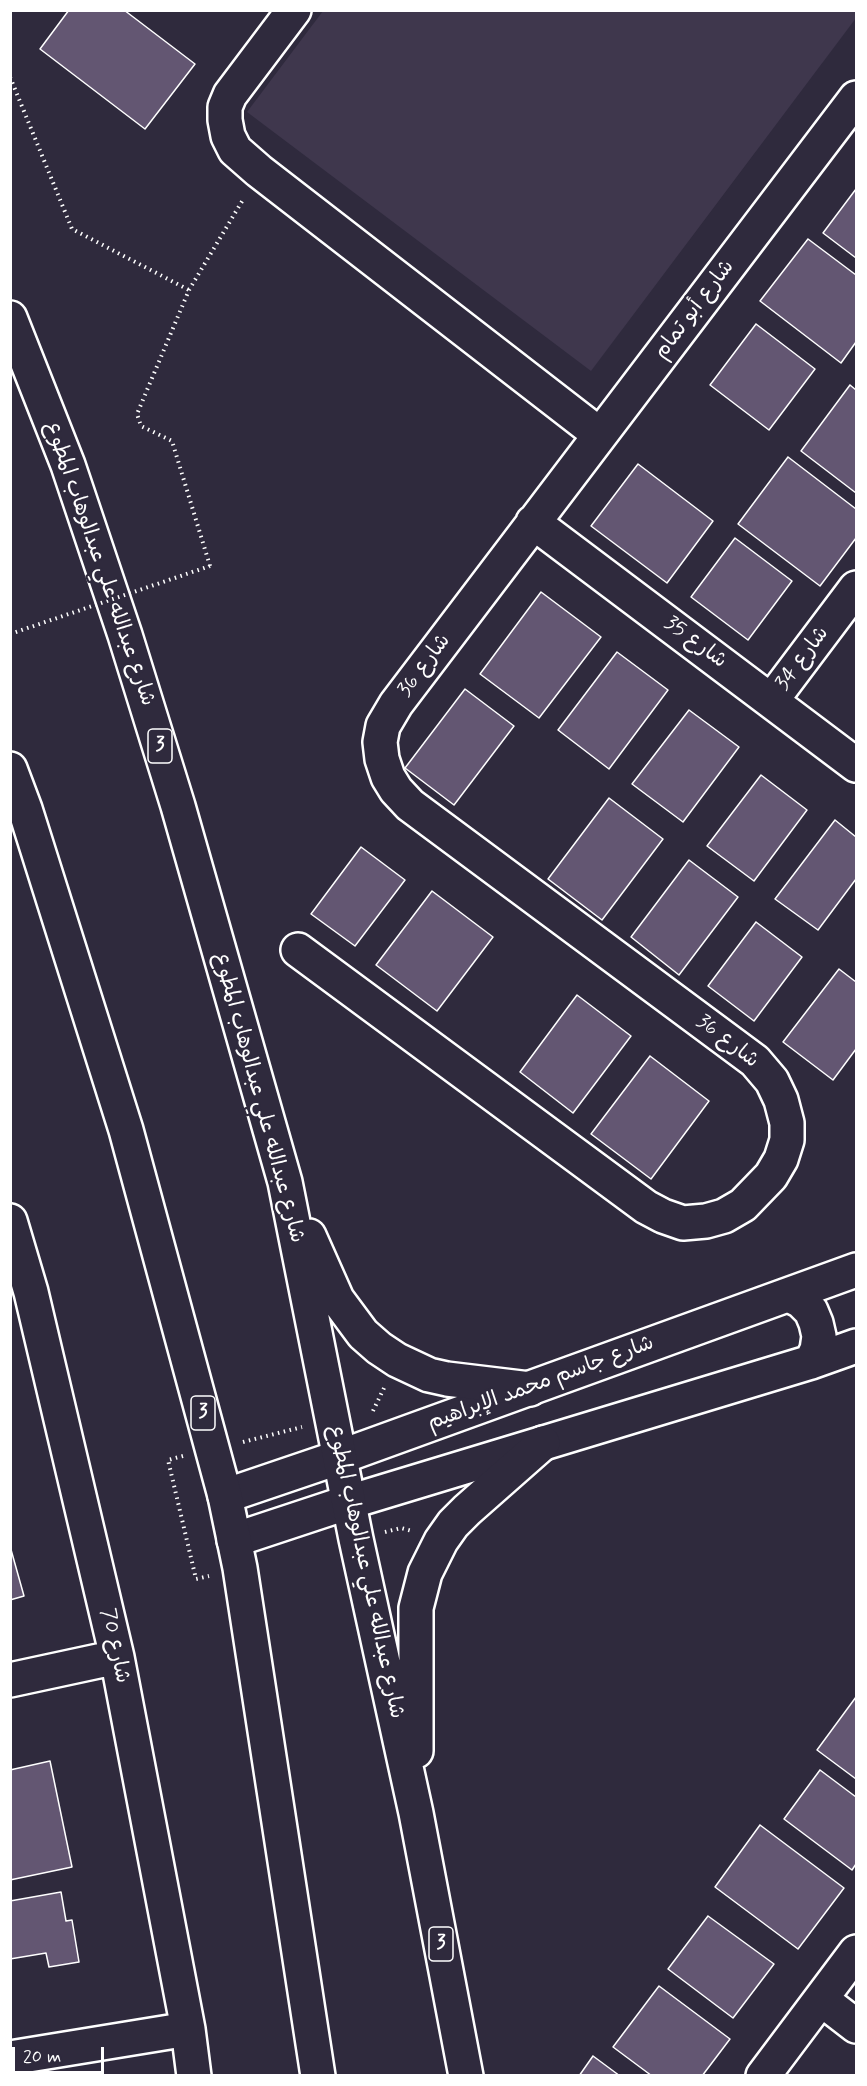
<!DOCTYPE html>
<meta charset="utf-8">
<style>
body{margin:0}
#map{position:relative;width:867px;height:2086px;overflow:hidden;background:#2f2a3d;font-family:Mynerve,sans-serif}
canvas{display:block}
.frame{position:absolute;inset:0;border:12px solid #fff;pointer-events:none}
.scale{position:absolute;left:12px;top:2047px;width:92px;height:27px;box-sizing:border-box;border:3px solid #fff;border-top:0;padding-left:8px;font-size:18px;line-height:21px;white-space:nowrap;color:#fff;-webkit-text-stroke:4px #2f2a3d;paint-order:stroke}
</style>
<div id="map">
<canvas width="867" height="2086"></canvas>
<div class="frame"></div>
<div class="scale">20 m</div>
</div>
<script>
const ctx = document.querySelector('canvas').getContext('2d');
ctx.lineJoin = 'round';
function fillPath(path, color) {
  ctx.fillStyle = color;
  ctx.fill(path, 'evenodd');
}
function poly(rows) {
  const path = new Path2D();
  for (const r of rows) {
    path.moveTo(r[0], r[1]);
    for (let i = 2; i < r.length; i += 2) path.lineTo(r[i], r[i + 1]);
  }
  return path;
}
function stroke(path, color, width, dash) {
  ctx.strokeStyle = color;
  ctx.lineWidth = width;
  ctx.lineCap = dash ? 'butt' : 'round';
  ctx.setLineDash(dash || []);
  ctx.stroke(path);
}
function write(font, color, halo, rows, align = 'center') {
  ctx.font = font + ' Mynerve,"Playpen Sans Arabic",sans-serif';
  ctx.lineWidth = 4.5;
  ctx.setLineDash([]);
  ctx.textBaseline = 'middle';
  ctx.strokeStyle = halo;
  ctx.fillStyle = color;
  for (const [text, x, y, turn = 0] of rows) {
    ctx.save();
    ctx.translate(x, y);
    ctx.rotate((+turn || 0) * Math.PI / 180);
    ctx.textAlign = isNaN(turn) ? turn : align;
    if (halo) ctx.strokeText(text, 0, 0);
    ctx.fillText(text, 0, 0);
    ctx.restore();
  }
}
fillPath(poly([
 [323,11,856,10,856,18,591,371,247,112]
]), '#3f374d');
const building = poly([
 [69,10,124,10,195,64,145,129,40,49,69,10],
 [856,189,856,258,823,233,856,189],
 [808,239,856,275,856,342,841,363,760,301,808,239],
 [756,324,815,369,769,430,710,385,756,324],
 [850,385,856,390,856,493,801,451,850,385],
 [788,457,856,509,856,538,820,586,738,524,788,457],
 [638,464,713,521,667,583,591,526,638,464],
 [735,538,792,581,748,640,691,597,735,538],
 [541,592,601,637,539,718,480,674,541,592],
 [617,652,668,690,609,769,558,730,617,652],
 [465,689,514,726,454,805,405,768,465,689],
 [689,710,739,747,683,822,632,784,689,710],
 [761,775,807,810,754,881,707,846,761,775],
 [609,798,663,839,602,920,548,879,609,798],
 [835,820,856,837,856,879,818,930,775,899,835,820],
 [361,847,405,880,355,946,311,914,361,847],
 [689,860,738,897,679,975,631,937,689,860],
 [432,891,493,937,437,1011,376,965,432,891],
 [756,922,802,957,754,1021,708,986,756,922],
 [839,969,856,982,856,1049,833,1080,783,1042,839,969],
 [577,995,631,1036,573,1113,520,1072,577,995],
 [650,1056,709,1101,651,1179,591,1134,650,1056],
 [10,1546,24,1596,10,1600,10,1546],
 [856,1697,856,1779,817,1750,856,1697],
 [50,1761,72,1867,10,1880,10,1770,50,1761],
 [820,1770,856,1797,856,1864,852,1870,784,1819,820,1770],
 [760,1825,844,1888,798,1949,715,1887,760,1825],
 [61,1892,66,1921,72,1920,79,1962,49,1967,46,1953,10,1959,10,1901,61,1892],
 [708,1916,774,1964,733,2018,668,1969,708,1916],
 [659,1986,730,2039,702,2076,652,2076,613,2047,659,1986],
 [593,2056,620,2076,579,2076,593,2056]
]);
fillPath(building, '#635672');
stroke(building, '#fff', 1.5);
const minor = poly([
 [294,10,230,95,225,107,225,120,228,136,235,150,259,171,600,435],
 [533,522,856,765],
 [771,701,856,588],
 [298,950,646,1207,663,1216,683,1223,706,1221,724,1216,743,1205,771,1176,781,1159,787,1140,787,1123,781,1100,772,1081,755,1061,410,805,396,790,388,777,382,759,380,742,383,726,396,704,856,98],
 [10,1221,31,1292,117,1657,188,2029,194,2076],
 [789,1295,801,1301,811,1311,816,1323,819,1336,817,1350,811,1362],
 [225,1496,340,1457,856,1270],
 [234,1540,349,1502,811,1362,856,1346],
 [10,1680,117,1657],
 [821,1999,856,2026],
 [10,2058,188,2029],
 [763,2076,856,1952]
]);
const major = poly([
 [10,318,68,465,125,635,178,806,285,1182,356,1539,416,1813,466,2076],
 [10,769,25,809,126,1130,225,1496,240,1568,318,2076],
 [309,1236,337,1299,363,1334,379,1348,397,1360,429,1375,447,1379,530,1389],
 [416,1751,416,1608,425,1573,441,1541,453,1524,467,1510,543,1443]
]);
stroke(minor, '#fff', 38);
stroke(major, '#fff', 38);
stroke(poly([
 [10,77,72,229,189,290],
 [210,566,172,441,141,426,137,414,189,290,244,198],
 [373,1411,384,1388],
 [243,1442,302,1427],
 [183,1456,168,1460,196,1579,209,1576],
 [385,1532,401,1528,412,1531]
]), '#fff', 4, [1.5, 4.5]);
stroke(minor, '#2f2a3d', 33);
stroke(major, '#2f2a3d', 33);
stroke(poly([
 [10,634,210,566]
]), '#fff', 4, [1.5, 4.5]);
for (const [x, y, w] of [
 [160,746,24],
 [203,1413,24],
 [441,1944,24]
]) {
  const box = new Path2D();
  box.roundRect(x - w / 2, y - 17, w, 34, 4.5);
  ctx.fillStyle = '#2f2a3d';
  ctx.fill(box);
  stroke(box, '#fff', 1.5);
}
write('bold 20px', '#fff', null, [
 ["3",160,746],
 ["3",203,1413],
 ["3",441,1944]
]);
write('21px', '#fff', '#2f2a3d', [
 ["شارع أبو تمام",695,310,-53],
 ["شارع عبدالله علي عبدالوهاب المطوع",99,564,71],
 ["شارع 35",695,643,37],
 ["شارع 34",803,659,-53],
 ["شارع 36",425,666,-53],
 ["شارع 36",727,1042,38],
 ["شارع عبدالله علي عبدالوهاب المطوع",258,1098,75],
 ["شارع جاسم محمد الإبراهيم",541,1384,-20],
 ["شارع عبدالله علي عبدالوهاب المطوع",365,1572,78],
 ["شارع 70",114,1646,78]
]);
</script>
